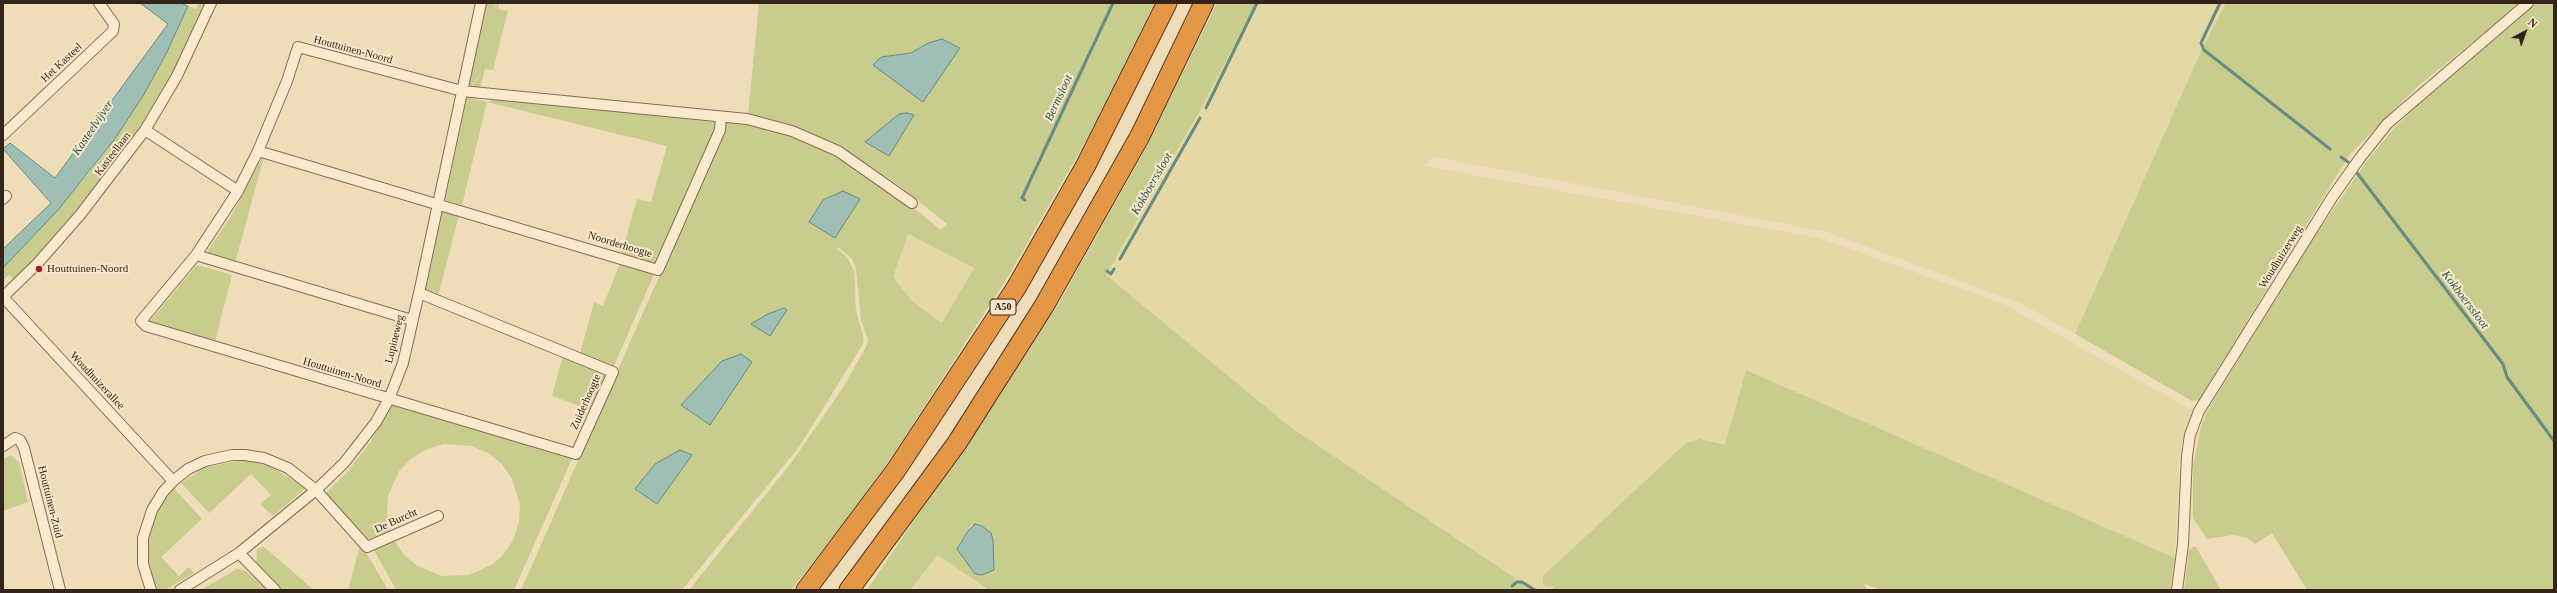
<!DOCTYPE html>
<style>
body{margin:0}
#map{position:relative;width:2557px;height:593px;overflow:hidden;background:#efddba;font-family:"Times New Roman",serif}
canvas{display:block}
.frame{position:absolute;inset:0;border:4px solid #34251a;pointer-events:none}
.north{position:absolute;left:2505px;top:12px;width:40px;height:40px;-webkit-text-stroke:3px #f6e7ca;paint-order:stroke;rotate:41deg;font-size:11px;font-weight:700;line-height:16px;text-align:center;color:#34251a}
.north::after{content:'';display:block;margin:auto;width:14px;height:18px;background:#34251a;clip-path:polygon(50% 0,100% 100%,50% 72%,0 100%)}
</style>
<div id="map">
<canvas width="2557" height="593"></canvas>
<div class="frame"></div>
<div class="north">N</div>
</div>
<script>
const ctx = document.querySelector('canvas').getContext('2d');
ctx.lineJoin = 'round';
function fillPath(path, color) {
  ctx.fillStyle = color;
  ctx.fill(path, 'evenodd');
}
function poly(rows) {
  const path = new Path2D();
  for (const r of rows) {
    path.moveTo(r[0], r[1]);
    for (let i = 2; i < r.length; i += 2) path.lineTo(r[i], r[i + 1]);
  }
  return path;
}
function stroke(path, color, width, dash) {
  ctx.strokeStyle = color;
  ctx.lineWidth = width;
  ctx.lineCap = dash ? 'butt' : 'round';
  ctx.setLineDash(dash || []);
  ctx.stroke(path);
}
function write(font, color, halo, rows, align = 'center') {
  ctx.font = font + ' "Times New Roman",serif';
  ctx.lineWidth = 4;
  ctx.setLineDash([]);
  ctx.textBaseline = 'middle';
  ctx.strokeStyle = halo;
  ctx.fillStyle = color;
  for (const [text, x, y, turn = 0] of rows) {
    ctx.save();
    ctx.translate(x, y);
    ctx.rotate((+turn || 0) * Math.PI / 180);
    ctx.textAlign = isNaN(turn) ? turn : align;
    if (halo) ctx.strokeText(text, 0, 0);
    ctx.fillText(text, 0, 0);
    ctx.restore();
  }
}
fillPath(poly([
 [1256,3,2226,3,2202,49,2075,334,2022,304,1827,232,1434,157,1424,166,1819,238,2004,304,2193,411,2181,446,2179,463,2175,558,1746,370,1725,445,1695,439,1551,590,1533,590,1289,426,1106,275,1199,112],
 [908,234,974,268,942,323,912,301,893,277],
 [938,555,943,558,989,590,910,590]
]), '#e5d8a7');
fillPath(poly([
 [199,3,205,3,180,60,136,133,60,231,17,277,13,279,9,275,3,280,3,268,86,177,114,140,143,96,166,54,188,6,196,9],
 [485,3,495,3,496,9,497,3,499,3,498,9,508,11,493,70,485,69,480,88,472,87,483,69,471,87,468,85],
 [759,3,1156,3,1099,118,1009,275,900,444,856,508,791,590,689,590,791,463,842,389,867,345,868,339,861,320,856,269,852,259,839,248,837,249,847,257,854,271,856,311,864,339,863,344,799,447,682,590,521,590,727,122,747,124,789,134,814,145,841,159,894,192,941,230,947,224,899,185,845,151,792,126,748,115],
 [928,43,923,102,881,57,911,53],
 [881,130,889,156,866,142],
 [908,234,974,268,942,323,912,301,893,277],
 [722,361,710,425,681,405],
 [1217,3,1256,3,1199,112,1106,275,1289,426,1533,590,989,590,938,555,910,590,867,590,1013,374,1059,303,1143,153],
 [972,525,975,574,957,549],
 [2226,3,2521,3,2417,87,2350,154,2199,400,2192,401,2075,334,2202,49],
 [2536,3,2554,3,2554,590,2307,590,2272,533,2255,544,2247,538,2233,535,2207,539,2193,518,2193,466,2201,426,2210,406,2312,240,2367,161,2394,128,2417,106],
 [467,97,487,102,498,98,714,122,716,126,655,264,621,255,637,199,651,202,667,146,487,102,462,205,445,200],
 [265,153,235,263,205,255,231,216],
 [442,210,459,215,438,297,424,288],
 [620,263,655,272,613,368,580,354,594,302,603,306],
 [197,265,232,275,215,342,149,322],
 [563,355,608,374,591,410,552,396],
 [1746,370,2175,558,2170,590,1882,590,1864,584,1867,590,1551,590,1555,586,1547,587,1543,584,1543,576,1686,443,1700,439,1725,445],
 [392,405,573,457,514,590,396,590,373,548,394,540,404,555,417,566,442,576,469,575,493,564,503,555,513,540,519,522,520,505,512,479,502,464,488,453,471,446,444,444,427,449,412,458,399,471,388,496,387,514,390,531,366,540,325,494,349,470,371,441],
 [11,455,19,462,28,502,3,511,3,459],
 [239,461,252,461,270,466,306,488,273,516,260,504,271,495,251,474,209,513,181,483,206,467],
 [174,488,202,519,161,557,179,576,189,567,194,573,165,590,153,590,145,550,150,527,158,509],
 [263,546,314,590,278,590,256,567,257,550],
 [360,546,366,552,388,590,348,590],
 [2192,547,2196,547,2221,590,2184,590,2189,551],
 [237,569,246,571,267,590,201,590]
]), '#c8cd8e');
const water = poly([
 [140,3,180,3,188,6,166,54,143,96,114,140,58,210,3,268,3,249,51,203,3,149,10,143,55,178,168,24,140,3],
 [942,39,960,48,923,102,873,65,881,57,911,53,928,43,942,39],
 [907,113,914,115,889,156,865,142,899,114,907,113],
 [843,191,860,199,835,238,809,222,823,200,843,191],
 [784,308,787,310,770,336,751,324,768,314,784,308],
 [741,354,752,362,710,425,681,405,722,361,741,354],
 [680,450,692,455,657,504,635,489,655,464,680,450],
 [975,524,982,526,991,533,993,540,994,570,982,575,975,574,957,549,968,531,975,524]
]);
fillPath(water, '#9fbfb4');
stroke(water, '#678c81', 1);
stroke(poly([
 [2220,3,2201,43,2204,50,2330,149],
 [1206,108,1257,3],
 [2341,157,2348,162],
 [2357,173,2503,364,2507,377,2554,441],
 [1025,200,1022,198,1113,3],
 [1120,259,1200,118],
 [1107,271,1111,274,1114,269],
 [1512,586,1517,582,1522,582,1535,590]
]), '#678c81', 3);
const minor = poly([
 [145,130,238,191],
 [3,135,113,31,114,24,99,3],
 [258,151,658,270,720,130,721,117],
 [3,199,6,196],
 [196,255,412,320],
 [419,293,613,372,576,454,146,326,141,321,196,255,238,191,258,151,287,81,298,47,462,91,747,119,792,131,838,151,912,203],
 [3,297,37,264,80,215,145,130,177,76,211,3],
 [3,297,173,481],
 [3,446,15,438,20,440,24,448,60,590],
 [239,553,275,590],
 [151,590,143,564,143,538,152,510,163,492,173,481,188,469,205,461,232,455,245,455,264,458,288,468,316,490,367,547,438,516],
 [180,590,239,553,316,490,344,463,376,422,389,399,403,363,419,293,481,3],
 [2177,590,2183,544,2187,456,2190,435,2199,411,2333,196,2360,158,2387,124,2528,3]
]);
const motorway = poly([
 [806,590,896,470,1016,288,1086,165,1167,3],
 [849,590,957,443,1044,306,1140,136,1204,3]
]);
stroke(minor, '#866c54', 12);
stroke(motorway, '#533b29', 21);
stroke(minor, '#faeacd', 10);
stroke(motorway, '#e49745', 19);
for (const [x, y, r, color] of [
 [39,269,4,"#972228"]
]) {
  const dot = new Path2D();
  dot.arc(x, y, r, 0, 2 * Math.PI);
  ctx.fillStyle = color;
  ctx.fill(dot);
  stroke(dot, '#f6e7ca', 1.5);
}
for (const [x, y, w] of [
 [1003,307,26]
]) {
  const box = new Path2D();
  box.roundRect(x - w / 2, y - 8, w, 16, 3);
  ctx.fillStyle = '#f6e7ca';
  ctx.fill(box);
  stroke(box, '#34251a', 1);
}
write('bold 10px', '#34251a', null, [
 ["A50",1003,307]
]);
write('11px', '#34251a', '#f6e7ca', [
 ["Houttuinen-Noord",353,50,15],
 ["Het Kasteel",62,63,-43],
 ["Kasteellaan",113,154,-53],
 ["Noorderhoogte",620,245,17],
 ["Woudhuizerweg",2281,257,-58],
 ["Lupineweg",395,339,-76],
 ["Houttuinen-Noord",342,373,17],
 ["Woudhuizerallee",97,381,47],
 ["Zuiderhoogte",586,402,-66],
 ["Houttuinen-Zuid",50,502,76],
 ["De Burcht",396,521,-24]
]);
write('11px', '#34251a', '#f6e7ca', [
 ["Houttuinen-Noord",47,269]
], 'left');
write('italic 12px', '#285550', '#f6e7ca', [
 ["Bermsloot",1059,98,-65],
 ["Kasteelvijver",93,128,-56],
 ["Kokboerssloot",1152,184,-60],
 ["Kokboerssloot",2465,300,53]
]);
</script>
